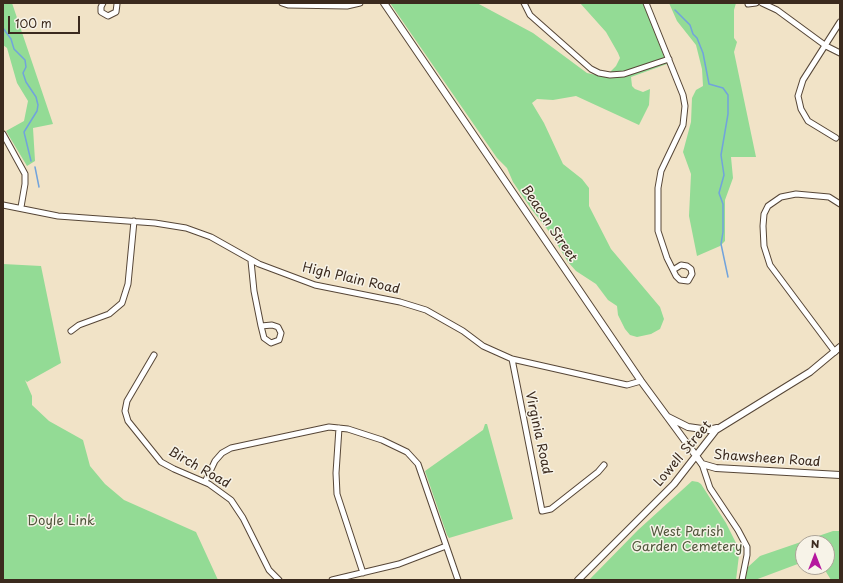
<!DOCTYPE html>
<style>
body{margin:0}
#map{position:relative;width:843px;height:583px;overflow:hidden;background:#f1e3c7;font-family:"Playpen Sans",sans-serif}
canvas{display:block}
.frame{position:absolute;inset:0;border:4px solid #3b2a1e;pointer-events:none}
.north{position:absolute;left:795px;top:535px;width:40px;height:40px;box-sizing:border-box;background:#f7f3e8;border:1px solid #aca397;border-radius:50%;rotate:0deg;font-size:11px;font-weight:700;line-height:16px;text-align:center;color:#3b2a1e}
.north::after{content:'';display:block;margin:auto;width:14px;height:18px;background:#b5179e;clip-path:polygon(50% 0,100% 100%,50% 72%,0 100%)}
.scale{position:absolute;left:8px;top:16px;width:72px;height:18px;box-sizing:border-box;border:2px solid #3b2a1e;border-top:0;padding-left:5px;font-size:12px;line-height:14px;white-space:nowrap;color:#3b2a1e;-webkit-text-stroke:3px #f7f3e8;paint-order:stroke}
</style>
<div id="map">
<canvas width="843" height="583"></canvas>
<div class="frame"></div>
<div class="north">N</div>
<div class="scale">100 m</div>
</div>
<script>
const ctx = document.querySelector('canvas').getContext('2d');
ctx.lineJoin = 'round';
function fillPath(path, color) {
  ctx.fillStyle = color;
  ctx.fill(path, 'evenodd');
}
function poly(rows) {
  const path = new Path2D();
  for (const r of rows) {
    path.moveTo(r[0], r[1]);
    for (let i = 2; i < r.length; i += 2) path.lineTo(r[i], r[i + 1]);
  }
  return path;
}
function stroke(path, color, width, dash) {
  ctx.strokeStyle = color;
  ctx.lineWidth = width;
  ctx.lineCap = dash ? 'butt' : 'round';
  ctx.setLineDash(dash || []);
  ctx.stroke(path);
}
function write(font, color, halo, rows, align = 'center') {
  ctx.font = font + ' "Playpen Sans",sans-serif';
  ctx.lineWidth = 3;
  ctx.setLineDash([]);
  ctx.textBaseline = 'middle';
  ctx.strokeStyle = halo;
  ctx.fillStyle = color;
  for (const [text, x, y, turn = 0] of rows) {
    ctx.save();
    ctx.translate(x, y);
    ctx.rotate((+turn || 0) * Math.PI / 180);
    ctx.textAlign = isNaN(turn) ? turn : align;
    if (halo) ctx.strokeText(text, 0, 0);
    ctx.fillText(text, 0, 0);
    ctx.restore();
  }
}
fillPath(poly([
 [3,3,12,3,53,124,33,128,35,161,27,166,6,131,24,121,28,101,17,83,7,48,3,45],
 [390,3,477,3,533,33,587,73,605,77,616,66,620,58,618,53,606,32,580,3,643,3,667,64,631,77,632,86,635,89,643,92,650,89,649,105,639,125,576,96,553,100,537,99,532,103,544,123,563,164,582,179,589,188,589,206,611,249,660,307,664,319,660,329,651,334,637,337,630,335,625,329,618,315,617,306,608,300,596,284,576,271,568,262,551,234,532,210,513,182,507,168,497,158],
 [669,3,736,3,734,10,734,38,737,42,734,52,756,157,731,157,733,178,725,200,725,241,720,246,697,256,689,216,691,174,683,152,691,122,692,98,696,90,703,86,702,69,696,45,677,21],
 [3,264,41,266,61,363,27,382,25,380,32,396,32,405,49,421,83,440,90,466,105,484,124,500,196,532,218,580,3,580],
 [485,424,487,424,513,519,449,538,447,535,425,471,483,430],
 [692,481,698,482,701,484,726,523,738,547,739,555,736,580,589,580,638,530],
 [833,531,840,531,840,580,831,580,823,567,827,567,827,543,803,543,803,562,755,580,745,580,748,567,760,556]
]), '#93db95');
stroke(poly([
 [675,10,690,25,693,34,697,38,703,53,709,84,723,88,728,95,728,114,721,155,724,175,719,193,723,204,723,232,721,244,728,277],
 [3,28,11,39,14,49,25,60,26,67,23,73,26,82,36,97,38,105,37,111,24,132,31,161],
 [35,167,39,187]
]), '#71a3dc', 1.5);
const minor = poly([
 [103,3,101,7,101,12,108,16,116,12,117,4],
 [282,3,288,5,347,6,360,3],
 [524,3,530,15,591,69,599,73,610,75,624,74,669,59],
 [646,3,683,95,685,106,683,125,661,171,658,188,658,231,667,258,676,276,680,280,688,281,692,274,691,269,687,266,681,265,673,270],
 [762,3,777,10,826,46,840,53],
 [748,4,756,3],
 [3,134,25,174,25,184,21,207],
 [836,138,808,121,801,109,798,96,803,80,840,22],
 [3,205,58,216,155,223,186,228,211,237,259,264,315,285,400,302,426,310,463,331,483,346,512,359,627,385,641,381],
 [251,261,254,291,261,326,264,338,271,343,279,340,281,333,278,327,272,325,261,326],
 [71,331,79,325,109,314,122,303,128,284,134,221],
 [835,352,770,265,764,246,763,226,764,214,768,206,781,197,796,194,829,197,840,204],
 [154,355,127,401,125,411,128,421,161,462,174,469,209,484,231,500,243,518,269,570,279,580],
 [512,359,542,511,551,509,598,472,604,465],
 [339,428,336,473,337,494,363,573],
 [702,464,710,488,738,530,747,547,747,555,742,580],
 [205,482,215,461,222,453,231,448,329,427,348,429,382,440,407,452,418,464,458,580],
 [332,580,399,564,446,546]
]);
const major = poly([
 [384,3,641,381,702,464,716,468,840,475],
 [668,417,688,427,709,430,717,428],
 [578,580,674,484,716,430,810,372,840,347]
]);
stroke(minor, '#564637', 7);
stroke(major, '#564637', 8);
stroke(minor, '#fff', 5);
stroke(major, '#fff', 6);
write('13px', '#3b2a1e', '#f7f3e8', [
 ["Beacon Street",549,224,56],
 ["High Plain Road",351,279,13],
 ["Virginia Road",538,433,78],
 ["Lowell Street",683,454,-50],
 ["Shawsheen Road",767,459,4],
 ["Birch Road",199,468,30]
]);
write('13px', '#51563c', '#f7f3e8', [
 ["Doyle Link",61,521],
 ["West Parish",687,532],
 ["Garden Cemetery",687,547]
]);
</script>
